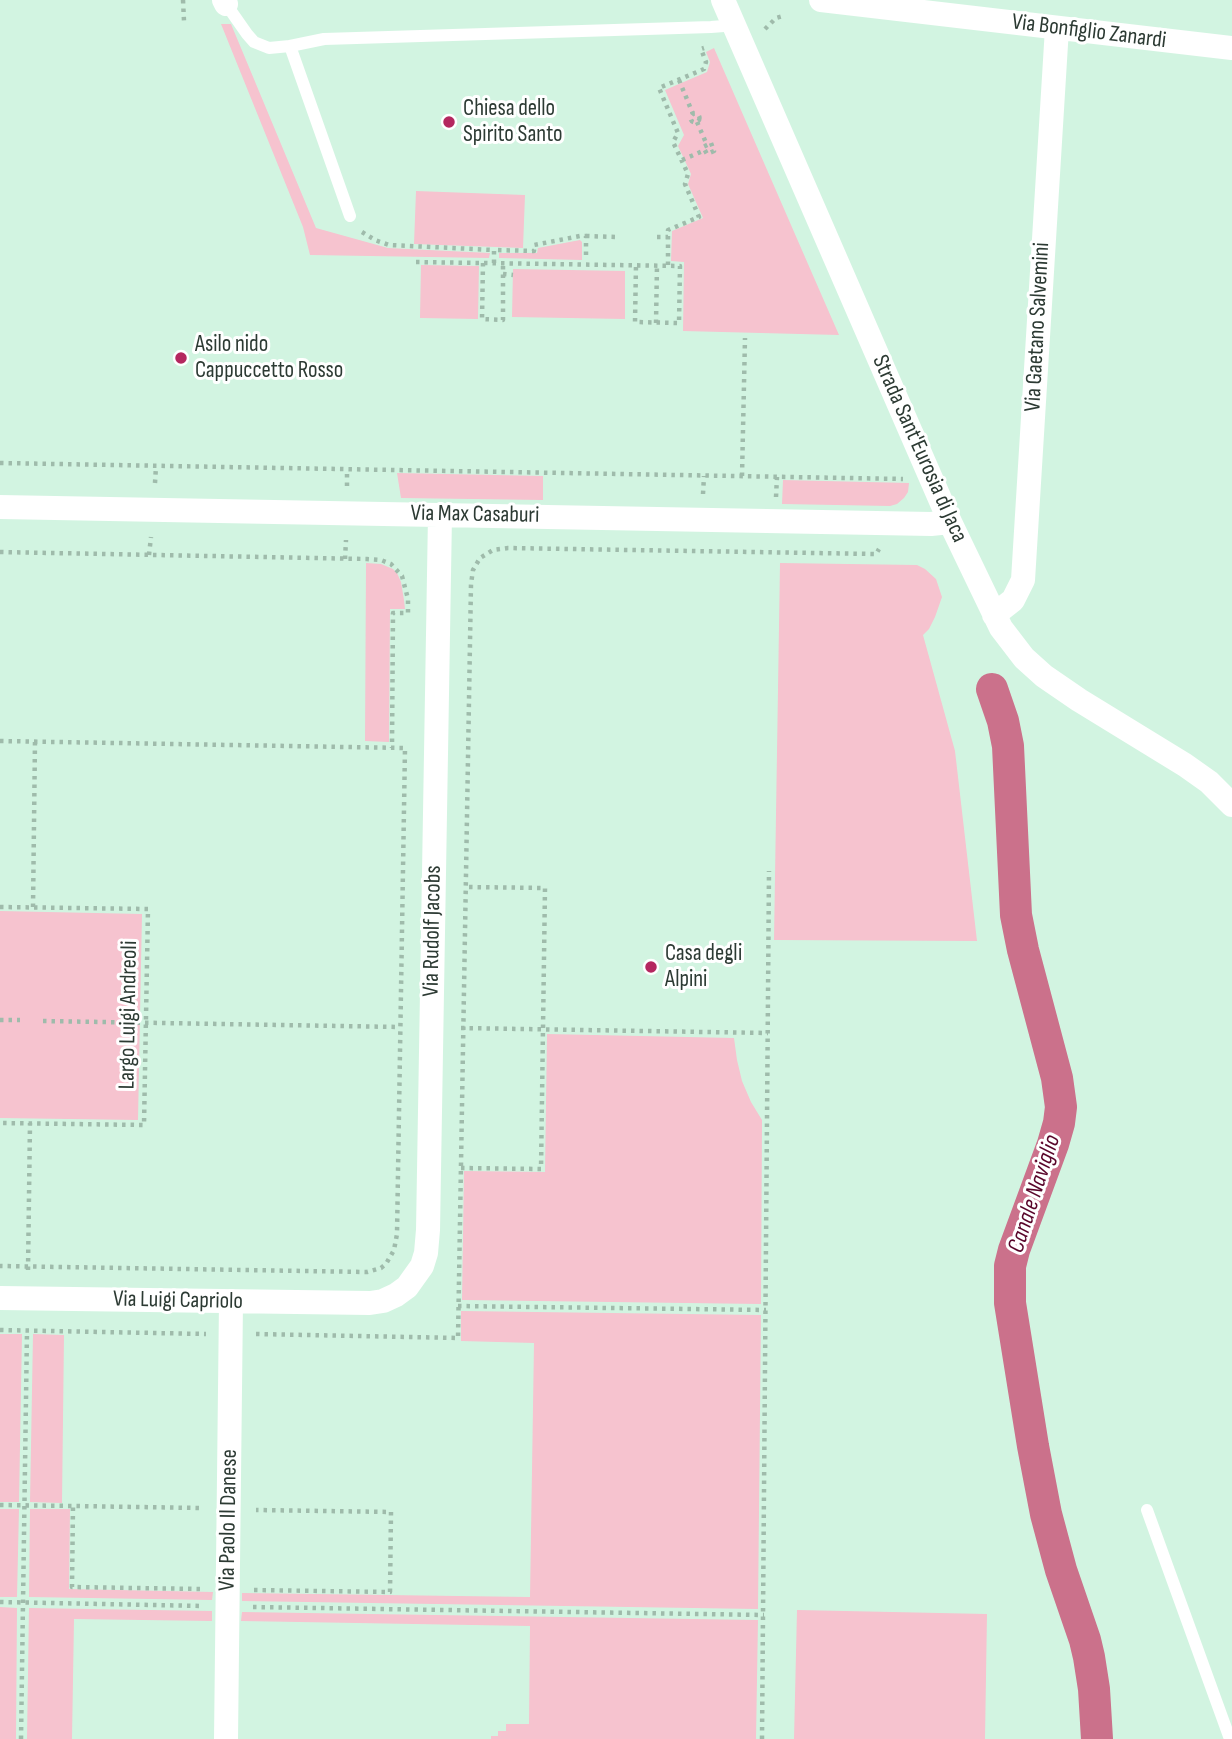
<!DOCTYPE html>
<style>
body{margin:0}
canvas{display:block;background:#d2f4e1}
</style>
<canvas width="1232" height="1739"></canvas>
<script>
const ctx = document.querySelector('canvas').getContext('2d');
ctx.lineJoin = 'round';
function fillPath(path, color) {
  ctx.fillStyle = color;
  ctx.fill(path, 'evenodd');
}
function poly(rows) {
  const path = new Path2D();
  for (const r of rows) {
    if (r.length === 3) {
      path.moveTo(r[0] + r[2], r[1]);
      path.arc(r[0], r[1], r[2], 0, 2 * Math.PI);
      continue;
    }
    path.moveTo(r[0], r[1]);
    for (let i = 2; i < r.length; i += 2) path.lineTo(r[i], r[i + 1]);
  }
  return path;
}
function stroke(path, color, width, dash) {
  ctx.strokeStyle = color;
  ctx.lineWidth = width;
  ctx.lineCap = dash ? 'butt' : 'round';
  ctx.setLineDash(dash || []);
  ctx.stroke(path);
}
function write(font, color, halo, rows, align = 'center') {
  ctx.font = font + ' "Sofia Sans Condensed",sans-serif';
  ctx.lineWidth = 6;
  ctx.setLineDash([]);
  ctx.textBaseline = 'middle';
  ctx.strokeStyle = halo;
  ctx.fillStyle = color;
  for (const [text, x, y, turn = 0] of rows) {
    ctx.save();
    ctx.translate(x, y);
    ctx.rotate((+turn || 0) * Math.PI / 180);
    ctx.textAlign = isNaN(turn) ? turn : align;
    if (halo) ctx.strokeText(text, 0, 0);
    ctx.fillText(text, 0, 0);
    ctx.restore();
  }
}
fillPath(poly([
 [221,24,231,24,316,228,388,248,490,253,489,258,310,255,303,227],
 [714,48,808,264,839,335,683,331,684,262,671,261,672,231,703,218,688,184,691,174,678,146,684,135,665,90,707,72,710,62,706,52],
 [416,191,525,195,523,248,414,244],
 [580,240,582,242,582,260,499,258,499,253,537,253,538,248],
 [421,265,479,266,478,319,420,318],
 [513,269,625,271,625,319,512,317],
 [397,473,543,476,543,500,401,498],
 [783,480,909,483,908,492,904,498,897,504,890,506,782,504],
 [366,563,381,564,393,569,397,573,401,582,404,600,405,609,390,609,389,742,365,741],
 [780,563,917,565,925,569,936,579,942,597,935,617,929,629,923,635,955,751,977,941,774,940],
 [0,911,142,914,138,1120,0,1118],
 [547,1034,734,1038,737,1060,742,1081,751,1102,762,1120,761,1304,462,1300,464,1171,545,1172],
 [461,1311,761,1315,758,1609,242,1601,242,1593,530,1597,534,1343,461,1341],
 [0,1334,22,1334,19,1502,0,1502],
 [33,1334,64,1335,62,1503,30,1502],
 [0,1509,19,1509,17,1597,0,1597],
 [30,1509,70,1509,69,1589,213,1592,212,1600,29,1597],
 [0,1607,17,1608,16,1739,0,1739],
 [29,1608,212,1611,212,1621,74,1619,72,1739,27,1739],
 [797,1610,987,1614,985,1739,794,1739],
 [242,1612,758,1620,756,1739,491,1739,491,1736,498,1736,498,1731,506,1731,506,1724,529,1724,530,1626,241,1621]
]), '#f6c3cf');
stroke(poly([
 [992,689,1003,721,1008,746,1016,915,1023,950,1057,1078,1061,1107,1059,1123,1053,1144,1014,1250,1010,1266,1010,1303,1033,1446,1046,1514,1061,1570,1085,1640,1089,1657,1094,1689,1097,1739]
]), '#cb718b', 32);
stroke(poly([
 [183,0,184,21],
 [765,29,776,18,783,16],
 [679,80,693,114],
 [695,118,4.5],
 [697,122,707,145],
 [711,143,714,151,707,154,703,147,711,143],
 [682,160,705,150],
 [362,232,375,240,389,245,494,250],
 [586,236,616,237],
 [657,237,668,237],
 [416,262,680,266,679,323,635,322,636,265],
 [483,263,482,319,503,320,503,263],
 [494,263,494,250,534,251,534,245,580,236,586,236,586,257],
 [668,265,668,230,699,217,685,184,688,174,673,142,678,133,659,88,704,69,706,62,701,49,704,48],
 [503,274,513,275],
 [656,323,657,265],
 [0,463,903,479],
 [742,476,745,338],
 [155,483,156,466],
 [347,486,347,469],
 [703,494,704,476],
 [776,497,777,477],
 [0,552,367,559,381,560,391,564,402,576,408,599,408,613,393,613,392,748],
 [149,555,151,537],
 [345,559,346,540],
 [0,741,405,748,397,1234,394,1250,386,1264,381,1268,367,1272,0,1266],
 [0,907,148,909,144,1125,0,1123],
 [33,907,35,741],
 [0,1020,20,1020],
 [43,1021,400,1027],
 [461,1028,768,1033],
 [461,1168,541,1169,545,888,466,887],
 [28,1270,30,1123],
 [458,1306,766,1310],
 [0,1330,206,1334],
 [256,1334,458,1338,471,584,473,570,480,558,493,550,508,548,876,554,879,549],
 [0,1505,73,1506],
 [200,1589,72,1587,73,1506,202,1508],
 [254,1590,390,1592,391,1512,256,1510],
 [0,1602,202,1606],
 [253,1607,764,1615],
 [21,1739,27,1331],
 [762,1739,769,871]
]), '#9fbbab', 4.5, [3.5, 5]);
stroke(poly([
 [226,4,247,34,254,42,269,48,290,46],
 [350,216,290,46,324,39,711,27,724,26,733,22],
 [1147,1510,1230,1739]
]), '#fff', 12);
stroke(poly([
 [224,0,226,4],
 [723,0,950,522,1001,628,1024,658,1044,676,1079,700,1185,765,1209,782,1232,805],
 [821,0,1232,48],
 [0,507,931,524,950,522],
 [994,615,1013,600,1023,580,1057,28],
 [0,1298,370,1303,383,1301,396,1295,407,1287,422,1266,426,1253,428,1230,440,515],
 [226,1739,231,1302]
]), '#fff', 24);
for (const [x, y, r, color] of [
 [449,122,7,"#b4275f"],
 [181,358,7,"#b4275f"],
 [651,967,7,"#b4275f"]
]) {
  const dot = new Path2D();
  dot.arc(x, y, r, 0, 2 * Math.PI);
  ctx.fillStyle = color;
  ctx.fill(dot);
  stroke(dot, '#fff', 2.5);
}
write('23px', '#2c3a33', '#fff', [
 ["Via Bonfiglio Zanardi",1089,32,7],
 ["Via Gaetano Salvemini",1038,327,-87],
 ["Strada Sant'Eurosia di Jaca",919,449,66],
 ["Via Max Casaburi",475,515,1],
 ["Via Rudolf Jacobs",433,931,-89],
 ["Largo Luigi Andreoli",129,1015,-89],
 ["Via Luigi Capriolo",178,1301,1],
 ["Via Paolo Il Danese",229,1520,-89]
]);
write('23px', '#2c3a33', '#fff', [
 ["Chiesa dello",463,109],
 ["Spirito Santo",463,135],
 ["Asilo nido",195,345],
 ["Cappuccetto Rosso",195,371],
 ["Casa degli",665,954],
 ["Alpini",665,980]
], 'left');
write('italic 24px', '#59052a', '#fff', [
 ["Canale Naviglio",1035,1194,-72]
]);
</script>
